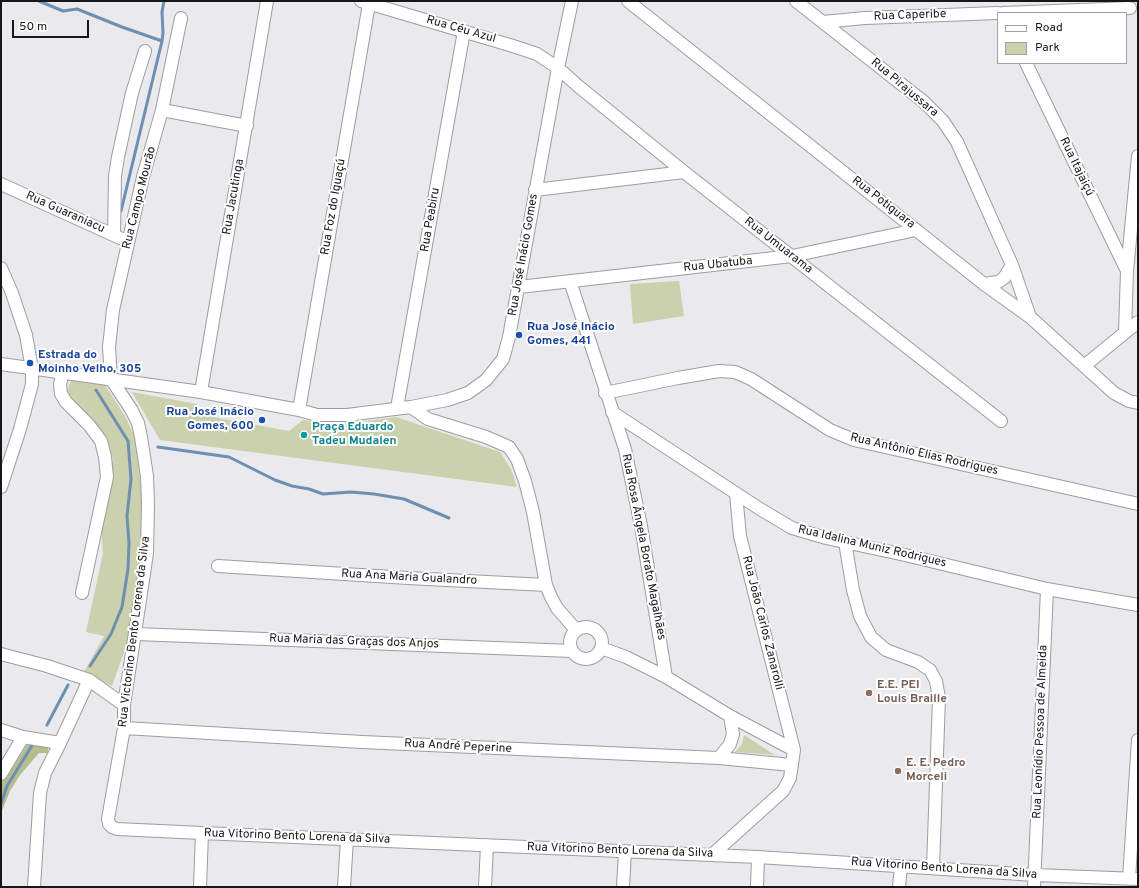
<!DOCTYPE html>
<meta charset="utf-8">
<style>
body{margin:0}
#map{position:relative;width:1139px;height:888px;overflow:hidden;background:#eae9ed;font-family:Overpass,sans-serif}
canvas{display:block}
.frame{position:absolute;inset:0;border:2px solid #171718;pointer-events:none}
.legend{position:absolute;left:997px;top:12px;width:130px;height:52px;box-sizing:border-box;background:#fff;border:1px solid #a2a2a3;margin:0;padding:5px 7px;list-style:none;font-size:12px;color:#171718}
.legend li{display:flex;align-items:center;gap:8px;height:20px}
.legend b{width:20px;border:1px solid #a2a2a3}
.scale{position:absolute;left:12px;top:20px;width:77px;height:18px;box-sizing:border-box;border:2px solid #171718;border-top:0;padding-left:5px;font-size:12px;line-height:14px;white-space:nowrap;color:#171718;-webkit-text-stroke:3px #fff;paint-order:stroke}
</style>
<div id="map">
<canvas width="1139" height="888"></canvas>
<div class="frame"></div>
<ul class="legend">
<li><b style="height:5px;background:#fff"></b>Road</li>
<li><b style="height:11px;background:#cbd1ac"></b>Park</li>
</ul>
<div class="scale">50 m</div>
</div>
<script>
const ctx = document.querySelector('canvas').getContext('2d');
ctx.lineJoin = 'round';
function fillPath(path, color) {
  ctx.fillStyle = color;
  ctx.fill(path, 'evenodd');
}
function poly(rows) {
  const path = new Path2D();
  for (const r of rows) {
    if (r.length === 3) {
      path.moveTo(r[0] + r[2], r[1]);
      path.arc(r[0], r[1], r[2], 0, 2 * Math.PI);
      continue;
    }
    path.moveTo(r[0], r[1]);
    for (let i = 2; i < r.length; i += 2) path.lineTo(r[i], r[i + 1]);
  }
  return path;
}
function stroke(path, color, width, dash) {
  ctx.strokeStyle = color;
  ctx.lineWidth = width;
  ctx.lineCap = dash ? 'butt' : 'round';
  ctx.setLineDash(dash || []);
  ctx.stroke(path);
}
function write(font, color, halo, rows, align = 'center') {
  ctx.font = font + ' Overpass,sans-serif';
  ctx.lineWidth = 4;
  ctx.setLineDash([]);
  ctx.textBaseline = 'middle';
  ctx.strokeStyle = halo;
  ctx.fillStyle = color;
  for (const [text, x, y, turn = 0] of rows) {
    ctx.save();
    ctx.translate(x, y);
    ctx.rotate((+turn || 0) * Math.PI / 180);
    ctx.textAlign = isNaN(turn) ? turn : align;
    if (halo) ctx.strokeText(text, 0, 0);
    ctx.fillText(text, 0, 0);
    ctx.restore();
  }
}
fillPath(poly([
 [679,281,684,316,633,324,630,284],
 [72,378,90,380,105,385,125,416,136,440,143,506,139,575,128,641,112,686,84,672,104,636,86,632,103,553,101,526,110,466,113,459,103,434,70,403,67,391],
 [132,392,197,404,203,415,289,431,303,420,337,425,396,417,500,452,511,469,517,487,160,440],
 [744,735,775,755,735,752,742,744]
]), '#cbd1ac');
fillPath(poly([
 [28,743,48,746,48,753,39,753,20,775,10,791,1,813,1,779,7,773,10,772]
]), '#b5bd8d');
stroke(poly([
 [39,1,63,11,77,9,122,27,162,41],
 [121,211,162,41,163,33,162,12,164,1],
 [158,447,229,457,275,480,292,486,309,489,323,494,351,492,374,494,404,499,449,518],
 [90,666,111,634,122,607,128,569,129,543,127,516,131,479,128,441,96,390],
 [47,725,68,685],
 [1,804,7,786,33,744]
]), '#6d90b2', 3);
const minor = poly([
 [361,1,513,46,537,54,558,68,578,86,684,172,1001,421],
 [628,1,984,284,1030,317,1114,393,1129,401,1138,403],
 [796,1,924,102,943,121,957,142,971,173,1012,265,1030,317],
 [1003,13,1130,8],
 [823,22,865,18,998,13],
 [1026,63,1127,271],
 [162,110,247,126],
 [1,184,120,238],
 [535,190,684,172],
 [114,235,115,176,118,157,132,93,145,51],
 [1,268,12,293,26,335,32,369,32,384,20,429,1,487],
 [570,281,625,449,641,526,666,677],
 [984,284,998,282,1004,278,1012,265],
 [519,287,792,256,916,230],
 [1125,332,1127,271,1138,156],
 [1,364,201,392,299,410,317,415,347,415,411,407,447,400,468,393,486,380,503,359,509,337,558,68,572,1],
 [1084,366,1138,322],
 [63,372,60,384,61,394,66,402,89,425,101,441,105,457,107,477,82,593],
 [111,379,131,409,138,423,141,437,147,476,148,504,147,553,145,567,124,705,124,728,108,819,109,824,112,827,117,829,202,833,758,857,1035,875,1138,879],
 [111,379,109,347,113,310,143,177,162,110,181,18],
 [201,392,267,1],
 [605,393,678,378,719,371,735,372,751,379,830,430,854,440,1138,504],
 [411,407,428,419,486,437,509,447,517,459,525,481,533,512,546,585,551,597,557,608,576,630],
 [397,408,464,31],
 [299,410,369,4],
 [612,412,760,509,792,528,826,538,905,555,1047,589,1138,605],
 [845,542,853,590,860,616,871,637,886,650,918,662,930,670,936,681,939,698,933,868],
 [218,566,408,578,546,585],
 [586,643,16],
 [136,634,572,651],
 [601,648,626,657,666,677,730,716,794,750],
 [1,654,47,666,89,680,124,705],
 [124,728,362,742,719,758,792,765],
 [1,730,23,737,60,743],
 [719,758,730,744,733,734,730,716],
 [1,774,23,737],
 [713,854,783,791,790,778,794,750,740,536,736,494],
 [1129,879,1138,740],
 [34,887,40,793,45,773,60,743,89,680],
 [200,887,202,833],
 [344,887,347,839],
 [485,887,487,845],
 [623,887,625,851],
 [757,887,758,857],
 [899,887,901,866],
 [1034,887,1047,589]
]);
stroke(minor, '#9d9ca0', 14);
stroke(minor, '#fff', 12);
for (const [x, y, r, color] of [
 [519,335,4,"#1a4fb4"],
 [30,363,4,"#1a4fb4"],
 [262,420,4,"#1a4fb4"],
 [304,435,4,"#0f9aa8"],
 [869,693,4,"#8d6e63"],
 [898,771,4,"#8d6e63"]
]) {
  const dot = new Path2D();
  dot.arc(x, y, r, 0, 2 * Math.PI);
  ctx.fillStyle = color;
  ctx.fill(dot);
  stroke(dot, '#fff', 1.5);
}
write('12px', '#171718', '#fff', [
 ["Rua Caperibe",910,16,-2],
 ["Rua Céu Azul",461,30,16],
 ["Rua Pirajussara",904,88,40],
 ["Rua Itajaiçú",1076,167,64],
 ["Rua Jacutinga",234,197,-80],
 ["Rua Campo Mourão",140,198,-76],
 ["Rua Potiguara",883,203,38],
 ["Rua Foz do Iguaçú",334,207,-80],
 ["Rua Guaraniacu",65,213,24],
 ["Rua Peabiru",431,220,-80],
 ["Rua Umuarama",778,246,38],
 ["Rua José Inácio Gomes",524,255,-80],
 ["Rua Ubatuba",718,265,-6],
 ["Rua Antônio Elias Rodrigues",924,455,13],
 ["Rua Rosa Ângela Borato Magalhães",643,547,79],
 ["Rua Idalina Muniz Rodrigues",872,547,13],
 ["Rua Ana Maria Gualandro",409,578,3],
 ["Rua João Carlos Zanarolli",762,623,76],
 ["Rua Victorino Bento Lorena da Silva",135,632,-83],
 ["Rua Maria das Graças dos Anjos",354,642,2],
 ["Rua Leonídio Pessoa de Almeida",1041,732,-88],
 ["Rua André Peperine",458,747,3],
 ["Rua Vitorino Bento Lorena da Silva",297,837,2],
 ["Rua Vitorino Bento Lorena da Silva",620,851,2],
 ["Rua Vitorino Bento Lorena da Silva",944,869,4]
]);
write('bold 12px', '#164399', '#fff', [
 ["Rua José Inácio",527,328],
 ["Gomes, 441",527,342],
 ["Estrada do",38,356],
 ["Moinho Velho, 305",38,370],
 ["Rua José Inácio",254,413,"right"],
 ["Gomes, 600",254,427,"right"]
], 'left');
write('bold 12px', '#0d838f', '#fff', [
 ["Praça Eduardo",312,428],
 ["Tadeu Mudalen",312,442]
], 'left');
write('bold 12px', '#785e54', '#fff', [
 ["E.E. PEI",877,686],
 ["Louis Braille",877,700],
 ["E. E. Pedro",906,764],
 ["Morceli",906,778]
], 'left');
</script>
